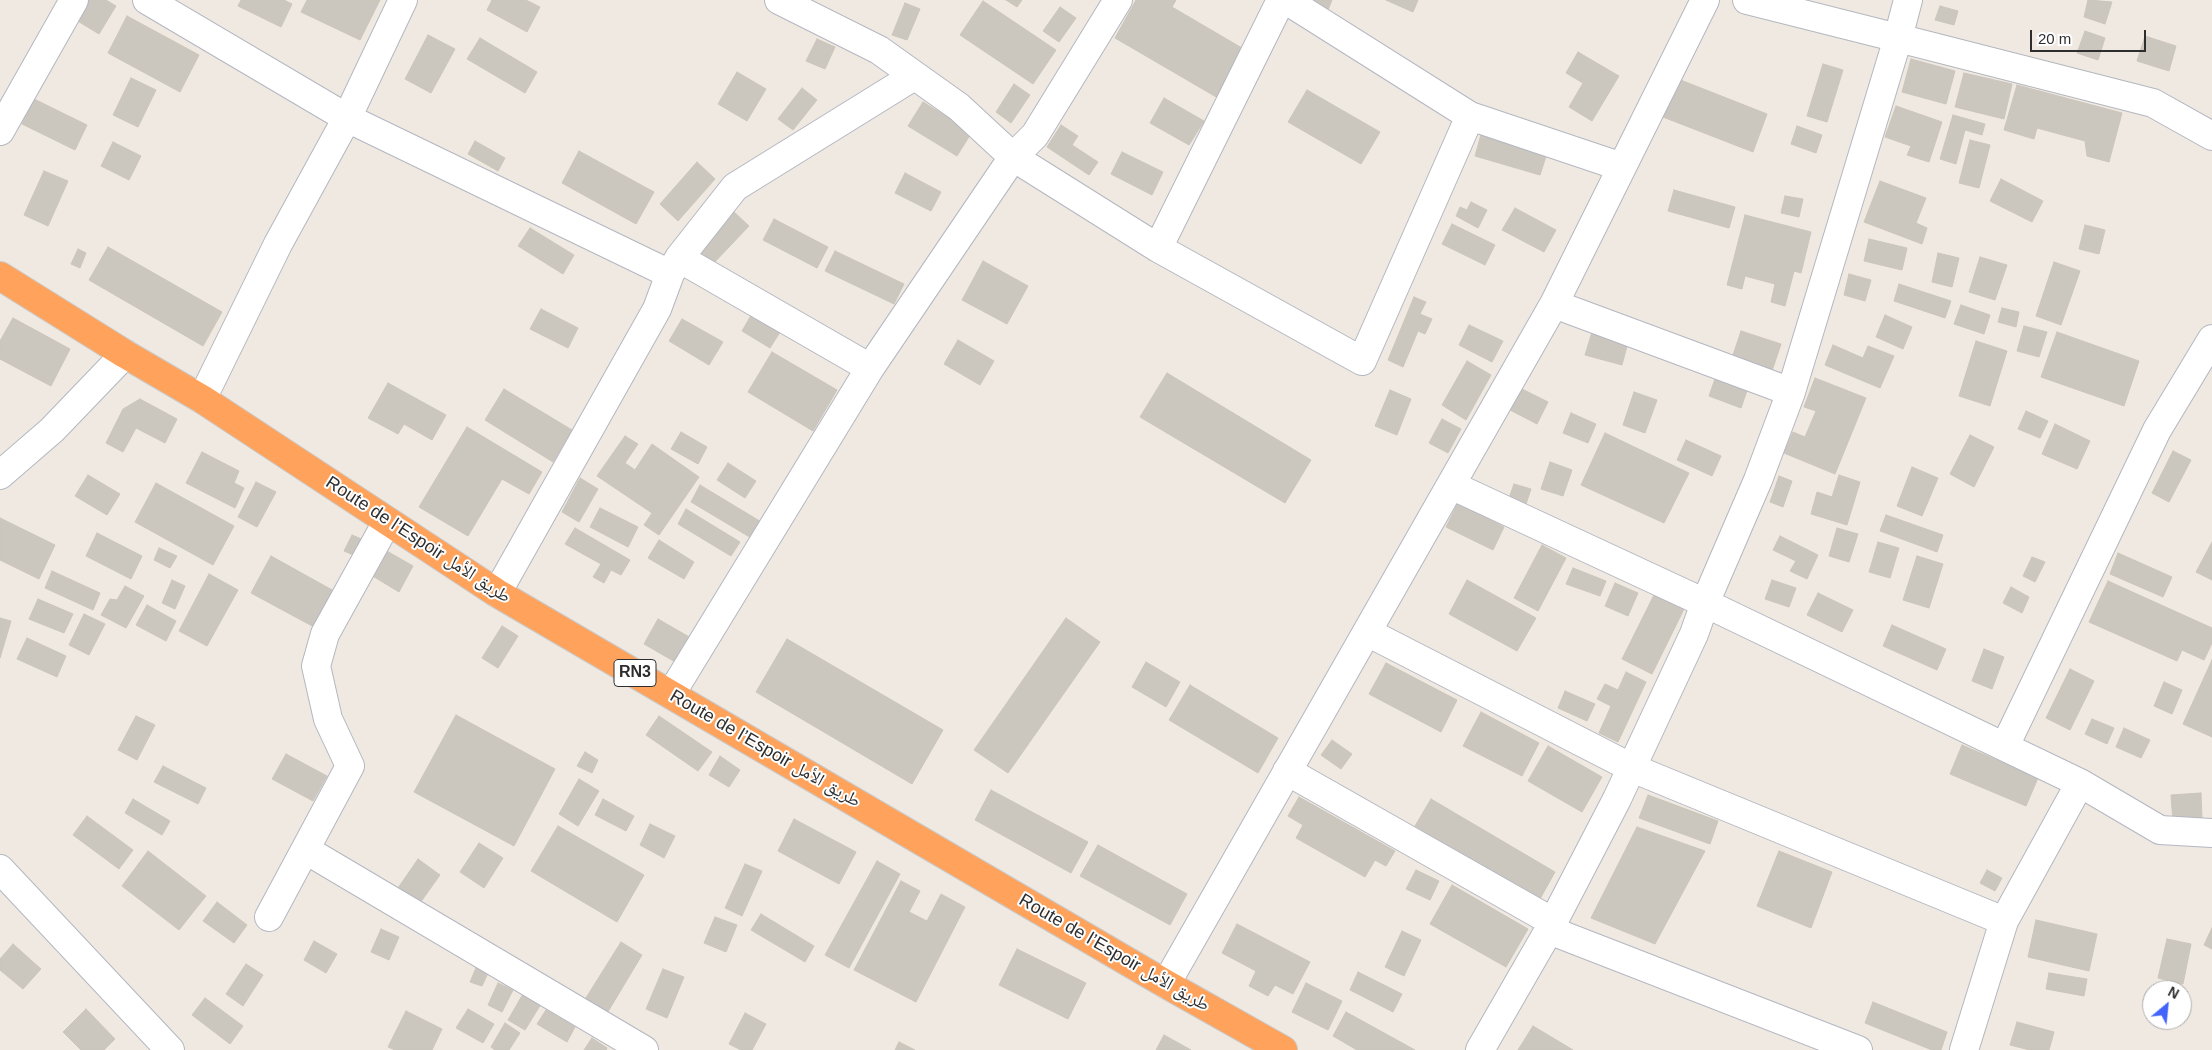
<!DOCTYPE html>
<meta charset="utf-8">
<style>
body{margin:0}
#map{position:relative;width:2212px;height:1050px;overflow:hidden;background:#efe9e1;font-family:Helvetica,sans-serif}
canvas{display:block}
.north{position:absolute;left:2142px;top:980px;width:50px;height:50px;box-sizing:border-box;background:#fff;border:1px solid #ababab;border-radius:50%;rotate:28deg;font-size:14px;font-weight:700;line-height:20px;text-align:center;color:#2e2e2e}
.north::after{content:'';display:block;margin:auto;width:18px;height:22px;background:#4264fb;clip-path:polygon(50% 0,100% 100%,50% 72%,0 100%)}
.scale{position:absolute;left:2030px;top:30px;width:116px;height:22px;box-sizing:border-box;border:2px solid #2e2e2e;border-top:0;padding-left:6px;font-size:15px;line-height:18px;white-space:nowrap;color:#2e2e2e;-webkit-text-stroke:4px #fff;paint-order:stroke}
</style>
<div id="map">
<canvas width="2212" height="1050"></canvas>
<div class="north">N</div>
<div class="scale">20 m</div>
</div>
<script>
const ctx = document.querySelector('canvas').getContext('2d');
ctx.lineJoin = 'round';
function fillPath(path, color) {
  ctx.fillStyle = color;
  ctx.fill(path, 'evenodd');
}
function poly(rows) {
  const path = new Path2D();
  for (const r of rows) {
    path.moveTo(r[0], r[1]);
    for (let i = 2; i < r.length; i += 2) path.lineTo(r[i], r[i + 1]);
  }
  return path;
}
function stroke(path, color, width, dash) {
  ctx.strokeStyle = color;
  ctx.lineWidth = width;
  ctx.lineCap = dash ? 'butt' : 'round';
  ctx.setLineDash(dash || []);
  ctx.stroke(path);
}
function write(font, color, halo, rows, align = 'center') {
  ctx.font = font + ' Helvetica,"Noto Naskh Arabic",sans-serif';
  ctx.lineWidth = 4;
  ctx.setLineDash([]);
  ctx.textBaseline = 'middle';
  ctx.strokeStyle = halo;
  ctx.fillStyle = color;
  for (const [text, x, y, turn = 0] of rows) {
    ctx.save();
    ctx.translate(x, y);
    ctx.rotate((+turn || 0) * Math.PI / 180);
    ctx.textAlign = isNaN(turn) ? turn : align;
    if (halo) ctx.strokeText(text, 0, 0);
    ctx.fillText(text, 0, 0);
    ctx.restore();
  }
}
const building = poly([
 [88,0,106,0,116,6,99,34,76,20,88,0],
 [241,0,284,0,292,4,281,27,238,6,241,0],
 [307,0,380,0,360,40,301,12,307,0],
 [492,0,526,0,540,7,527,32,487,10,492,0],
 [1006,0,1022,0,1017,7,1006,0],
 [1136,0,1176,0,1172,7,1247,51,1218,98,1115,38,1136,0],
 [1306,0,1332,0,1328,10,1306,0],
 [1386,0,1418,0,1413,12,1386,0],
 [2088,0,2112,2,2105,24,2084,17,2088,0],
 [983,1,1056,50,1033,84,960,35,983,1],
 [905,3,920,9,907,40,892,35,905,3],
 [1940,6,1958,11,1954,25,1935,20,1940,6],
 [1060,7,1076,18,1059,42,1043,31,1060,7],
 [127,16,199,55,180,92,108,53,127,16],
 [2085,31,2105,38,2098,60,2077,53,2085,31],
 [428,35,455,49,431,93,405,79,428,35],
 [2145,36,2176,46,2169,71,2137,61,2145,36],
 [480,38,537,72,525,93,467,59,480,38],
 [817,39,835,47,825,69,806,61,817,39],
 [1578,52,1619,76,1592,121,1569,107,1583,83,1566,73,1578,52],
 [1911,59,1955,71,1946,104,1902,92,1911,59],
 [1823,64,1843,70,1827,122,1807,116,1823,64],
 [737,72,766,89,747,121,718,104,737,72],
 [1964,73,2012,84,2004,119,1955,107,1964,73],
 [131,78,156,90,138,127,113,115,131,78],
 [1678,79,1767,114,1753,152,1663,117,1678,79],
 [1014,84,1030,95,1011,123,996,112,1014,84],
 [2017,85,2122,113,2109,162,2087,156,2085,141,2037,128,2034,139,2004,130,2017,85],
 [802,88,817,100,793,130,778,119,802,88],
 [1307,90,1380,132,1361,164,1288,122,1307,90],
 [1164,98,1204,121,1189,145,1150,123,1164,98],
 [34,99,87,125,75,150,22,124,34,99],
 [923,102,972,132,957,156,908,126,923,102],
 [1896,106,1942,122,1929,162,1907,155,1911,146,1885,137,1896,106],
 [1953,115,1985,124,1982,135,1965,130,1956,164,1940,159,1953,115],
 [1061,125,1078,136,1072,145,1098,162,1089,175,1047,147,1061,125],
 [1797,126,1822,135,1816,153,1791,144,1797,126],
 [1482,131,1548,150,1540,175,1475,156,1482,131],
 [1970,140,1990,145,1979,188,1959,183,1970,140],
 [475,141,505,158,498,171,468,154,475,141],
 [113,142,141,156,129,180,101,166,113,142],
 [579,151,654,192,636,224,562,183,579,151],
 [1122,152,1163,172,1152,195,1111,174,1122,152],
 [697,162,715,179,678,221,660,204,697,162],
 [44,171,68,181,48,226,24,215,44,171],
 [905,173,941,192,931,211,895,193,905,173],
 [2001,179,2043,201,2032,222,1990,201,2001,179],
 [1880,181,1926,198,1916,223,1927,228,1922,244,1864,222,1880,181],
 [1674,190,1735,207,1729,228,1668,211,1674,190],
 [1785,196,1803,199,1799,217,1781,213,1785,196],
 [1471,202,1487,210,1478,228,1456,216,1460,207,1467,210,1471,202],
 [1515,208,1556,230,1544,252,1502,230,1515,208],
 [733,211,749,226,711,266,696,253,733,211],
 [1745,215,1811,232,1801,273,1794,271,1785,306,1771,302,1775,284,1745,276,1742,289,1727,285,1745,215],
 [774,219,828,247,817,268,763,240,774,219],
 [1452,224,1495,245,1485,265,1442,244,1452,224],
 [2085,225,2105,230,2099,254,2079,249,2085,225],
 [530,228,574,255,563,274,518,246,530,228],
 [1869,239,1907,248,1902,270,1864,261,1869,239],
 [108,247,222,312,203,346,89,280,108,247],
 [78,249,86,253,80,268,71,264,78,249],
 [835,251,904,284,894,304,825,271,835,251],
 [1938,253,1959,258,1952,287,1932,282,1938,253],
 [1980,257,2007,265,1995,300,1969,292,1980,257],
 [983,261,1028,286,1007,324,962,300,983,261],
 [2054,262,2080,271,2061,325,2036,316,2054,262],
 [1849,274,1871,280,1865,301,1844,295,1849,274],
 [1899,284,1951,301,1945,318,1894,301,1899,284],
 [1414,297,1426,302,1420,314,1432,319,1425,334,1418,331,1403,367,1388,360,1414,297],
 [1961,305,1990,315,1984,334,1954,324,1961,305],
 [2002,308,2019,312,2016,327,1998,322,2002,308],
 [541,309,578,328,568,348,530,329,541,309],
 [753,312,782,329,770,348,742,331,753,312],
 [1885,315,1912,327,1903,349,1876,337,1885,315],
 [13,318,70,349,51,386,0,359,0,341,13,318],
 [682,319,723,342,709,365,669,341,682,319],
 [1469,325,1503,341,1492,362,1459,345,1469,325],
 [2024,326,2047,332,2039,357,2017,351,2024,326],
 [1741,331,1781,344,1772,371,1732,358,1741,331],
 [1592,332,1628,342,1622,365,1585,355,1592,332],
 [2057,332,2139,361,2124,406,2041,377,2057,332],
 [958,340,994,361,980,385,944,364,958,340],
 [1976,341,2007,351,1990,406,1959,396,1976,341],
 [1833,345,1863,358,1868,346,1894,356,1880,388,1825,365,1833,345],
 [772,352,837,390,813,431,748,392,772,352],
 [1467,361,1491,375,1466,420,1442,405,1467,361],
 [1167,373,1311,460,1285,503,1140,417,1167,373],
 [1717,373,1749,385,1741,408,1709,396,1717,373],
 [1815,378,1866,398,1835,474,1784,453,1793,432,1805,437,1816,411,1804,407,1815,378],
 [388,383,446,415,432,440,404,424,398,434,368,418,388,383],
 [1520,388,1548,402,1537,424,1510,410,1520,388],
 [504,389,572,430,553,462,485,420,504,389],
 [1390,390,1411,399,1397,435,1375,426,1390,390],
 [1634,392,1657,400,1645,433,1623,425,1634,392],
 [140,399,177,419,165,443,136,428,123,452,106,443,123,409,140,399],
 [2026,411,2048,421,2040,438,2018,429,2026,411],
 [1571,413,1596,424,1588,443,1563,433,1571,413],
 [1442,419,1461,429,1448,453,1429,443,1442,419],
 [2055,424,2090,441,2077,469,2042,454,2055,424],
 [467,427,542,472,529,494,502,479,468,536,419,507,467,427],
 [681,432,707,447,698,464,671,449,681,432],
 [1605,433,1689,473,1664,523,1581,485,1605,433],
 [1970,435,1994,447,1974,487,1950,474,1970,435],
 [625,436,638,444,625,463,635,470,652,444,699,477,659,535,644,525,652,513,597,476,625,436],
 [1686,440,1721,456,1712,476,1677,460,1686,440],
 [2173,451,2191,460,2169,502,2152,493,2173,451],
 [202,452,239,471,234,483,244,488,235,508,186,483,202,452],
 [1550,462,1572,470,1563,496,1541,489,1550,462],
 [728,463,756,481,745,498,717,480,728,463],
 [1912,467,1938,478,1922,516,1897,506,1912,467],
 [88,475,120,494,107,515,75,496,88,475],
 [1839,475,1860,482,1847,525,1811,514,1817,492,1832,497,1839,475],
 [1779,476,1792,481,1783,507,1770,502,1779,476],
 [580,478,598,489,579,522,562,512,580,478],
 [256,482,276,492,257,527,238,517,256,482],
 [156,483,234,526,213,565,135,522,156,483],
 [1514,484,1531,489,1525,507,1508,501,1514,484],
 [700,485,763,523,753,539,691,502,700,485],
 [1458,503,1504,527,1493,550,1446,527,1458,503],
 [600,508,638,527,628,547,590,527,600,508],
 [686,509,740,542,731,556,678,524,686,509],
 [1886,515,1943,535,1937,552,1880,531,1886,515],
 [0,518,55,545,39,579,0,560,0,518],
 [575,528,630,560,621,575,611,570,604,583,593,577,601,564,565,544,575,528],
 [1837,528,1858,534,1849,562,1829,556,1837,528],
 [97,533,142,556,131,579,86,556,97,533],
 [352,535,366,541,358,557,344,551,352,535],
 [1780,536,1818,555,1807,579,1790,571,1796,561,1773,550,1780,536],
 [659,540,694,562,684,579,648,558,659,540],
 [1878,542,1899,548,1890,578,1869,572,1878,542],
 [2212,542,2212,580,2196,572,2212,542],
 [1542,545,1566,558,1538,611,1514,598,1542,545],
 [159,548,177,556,170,568,154,560,159,548],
 [385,550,413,566,399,592,371,575,385,550],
 [2118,553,2172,577,2163,597,2110,574,2118,553],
 [271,556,334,591,314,627,251,593,271,556],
 [1917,556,1943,564,1929,608,1903,600,1917,556],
 [2032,557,2045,562,2035,582,2023,576,2032,557],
 [1573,568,1606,581,1600,596,1566,584,1573,568],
 [52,571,100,593,93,610,45,588,52,571],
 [209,574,238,590,207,646,179,631,209,574],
 [172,580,185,586,175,609,162,603,172,580],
 [1467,580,1536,618,1517,651,1449,614,1467,580],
 [1772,580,1796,588,1789,607,1765,599,1772,580],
 [2108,581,2212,628,2212,643,2204,660,2182,650,2177,661,2089,622,2108,581],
 [1615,583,1638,593,1628,616,1605,606,1615,583],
 [125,586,144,596,126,628,101,615,110,599,117,600,125,586],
 [2011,587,2029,597,2022,613,2003,603,2011,587],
 [1655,593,1685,607,1652,674,1622,659,1655,593],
 [1818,593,1853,610,1842,632,1807,615,1818,593],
 [38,599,73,614,64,633,29,619,38,599],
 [147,605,176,621,166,641,136,625,147,605],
 [84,614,105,624,89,655,69,645,84,614],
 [0,618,11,621,0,658,0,618],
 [1066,618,1100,642,1008,773,974,750,1066,618],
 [658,619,691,638,677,663,644,644,658,619],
 [1892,625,1946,649,1937,670,1883,646,1892,625],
 [502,626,518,636,498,668,482,658,502,626],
 [27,638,66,656,57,677,17,659,27,638],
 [787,639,943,730,912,784,756,692,787,639],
 [1984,649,2004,657,1992,689,1972,681,1984,649],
 [2212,660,2212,737,2183,724,2212,660],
 [1146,662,1180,682,1166,707,1132,687,1146,662],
 [1386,663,1457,700,1441,732,1369,694,1386,663],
 [2070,669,2094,681,2070,730,2046,718,2070,669],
 [1626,672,1646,682,1618,742,1599,733,1611,706,1597,699,1605,684,1618,690,1626,672],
 [2164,682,2182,690,2172,714,2154,706,2164,682],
 [1190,685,1278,738,1258,773,1169,720,1190,685],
 [1565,691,1595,704,1587,721,1558,708,1565,691],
 [1481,712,1539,743,1522,776,1463,746,1481,712],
 [456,715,555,769,514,846,414,792,456,715],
 [136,716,155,725,137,760,118,750,136,716],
 [659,716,712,752,698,771,646,735,659,716],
 [2092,719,2114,728,2107,744,2085,734,2092,719],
 [2124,728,2150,740,2141,758,2116,747,2124,728],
 [1332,740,1352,754,1341,769,1321,755,1332,740],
 [1962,745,2038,778,2026,806,1950,774,1962,745],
 [1548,746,1602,777,1582,812,1528,781,1548,746],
 [585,752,598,760,592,773,577,766,585,752],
 [286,754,327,776,313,801,272,779,286,754],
 [720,756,740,770,729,787,709,775,720,756],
 [163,766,206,788,198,804,154,782,163,766],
 [579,779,599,791,578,826,559,814,579,779],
 [991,790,1088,842,1071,873,975,820,991,790],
 [2201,793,2202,820,2173,822,2171,795,2201,793],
 [1648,795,1718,821,1710,844,1639,818,1648,795],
 [1299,797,1395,851,1386,866,1375,860,1365,877,1296,838,1303,825,1288,816,1299,797],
 [133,799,170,821,162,835,125,813,133,799],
 [603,799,634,816,626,831,595,815,603,799],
 [1431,799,1555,872,1540,899,1415,826,1431,799],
 [87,816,133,850,119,869,73,835,87,816],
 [794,819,856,852,839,884,778,851,794,819],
 [650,824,675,836,664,858,640,845,650,824],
 [558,826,644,875,617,922,531,871,558,826],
 [1637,827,1705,851,1655,944,1591,918,1637,827],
 [479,843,503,858,484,888,460,872,479,843],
 [1098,845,1187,894,1170,925,1080,876,1098,845],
 [148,851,206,896,179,930,122,886,148,851],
 [1779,851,1832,872,1811,928,1757,906,1779,851],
 [418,859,440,875,420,903,398,888,418,859],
 [877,861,900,874,849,968,825,955,877,861],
 [745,864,762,871,742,916,725,908,745,864],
 [1416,870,1439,881,1430,900,1406,889,1416,870],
 [1987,870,2002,878,1995,891,1980,883,1987,870],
 [901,881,920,891,909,912,927,921,941,894,965,907,916,1002,854,970,901,881],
 [1452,885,1528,929,1506,967,1430,924,1452,885],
 [217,902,247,925,234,943,203,921,217,902],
 [761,914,814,946,805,962,751,930,761,914],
 [715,917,737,925,726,952,704,943,715,917],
 [2036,920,2097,934,2089,971,2028,957,2036,920],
 [1237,924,1310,962,1293,994,1275,985,1268,996,1249,986,1256,971,1222,953,1237,924],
 [2212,928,2212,949,2204,945,2212,928],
 [381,929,399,937,389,960,371,952,381,929],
 [1402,931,1421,940,1404,976,1385,967,1402,931],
 [2167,939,2191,944,2183,984,2158,978,2167,939],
 [314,941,337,954,326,973,304,960,314,941],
 [621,942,642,955,606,1015,584,1001,621,942],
 [13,944,41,969,23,989,0,970,0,959,13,944],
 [1017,949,1086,983,1068,1019,999,985,1017,949],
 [246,964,263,975,243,1006,226,994,246,964],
 [476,968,488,973,482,986,470,982,476,968],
 [663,969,684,977,667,1018,646,1009,663,969],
 [1358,972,1402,994,1393,1012,1350,990,1358,972],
 [2049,973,2087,979,2084,996,2046,989,2049,973],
 [498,983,513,990,502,1012,488,1005,498,983],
 [1306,983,1342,1001,1328,1030,1292,1012,1306,983],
 [523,994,541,1004,525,1030,508,1020,523,994],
 [205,998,243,1026,230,1044,192,1015,205,998],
 [1873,1002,1947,1032,1941,1050,1932,1050,1865,1023,1873,1002],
 [86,1009,115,1039,104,1050,81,1050,63,1032,86,1009],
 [468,1009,494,1024,483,1043,456,1028,468,1009],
 [546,1010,575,1027,567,1042,537,1024,546,1010],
 [406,1011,442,1029,432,1050,395,1050,388,1047,406,1011],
 [1346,1012,1415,1050,1357,1050,1333,1036,1346,1012],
 [745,1013,766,1024,752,1050,741,1050,729,1044,745,1013],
 [2017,1022,2054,1032,2049,1050,2030,1050,2010,1045,2017,1022],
 [505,1023,520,1033,509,1050,495,1050,491,1047,505,1023],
 [1533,1026,1573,1050,1518,1050,1533,1026],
 [1164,1035,1191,1050,1156,1050,1164,1035],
 [592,1038,607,1048,606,1050,584,1050,592,1038],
 [899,1042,915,1050,895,1050,899,1042]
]);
fillPath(building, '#cbc7bf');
stroke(building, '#cbc5ba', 1);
const minor = poly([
 [147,0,347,118,670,274,657,309,497,593],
 [779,0,879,50,959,107,1013,157,1158,248,1362,361,1470,116],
 [1286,0,1470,116,1622,167],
 [1908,0,1898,38,2153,103,2212,136],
 [0,131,74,0],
 [1158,248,1281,0],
 [679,258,870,368],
 [670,274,679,258,735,187,914,76],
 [1554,304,1791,392],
 [202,399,278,244,347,118,403,0],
 [0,475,52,430,125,354],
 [1451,485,1705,603,2080,783,2160,830,2212,833],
 [1367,632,1632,768,2004,921,1964,1050],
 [671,694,870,368,1013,157,1035,135,1118,0],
 [2005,746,2157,430,2212,339],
 [1287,771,1553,922],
 [306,850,644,1050],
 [0,869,170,1050],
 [269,917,350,766,328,719,316,666,325,634,387,522],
 [2004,921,2080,783],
 [1549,930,1858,1050],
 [1166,984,1554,304,1705,0],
 [1480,1050,1549,930,1617,799,1694,634,1705,603,1758,480,1791,392,1898,38,1747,0]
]);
const highway = poly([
 [0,276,125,354,202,399,497,593,1166,984,1283,1050]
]);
stroke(minor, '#b4b7c1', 30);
stroke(highway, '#c9c9c9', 30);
stroke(minor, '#fff', 28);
stroke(highway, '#ffa35c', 28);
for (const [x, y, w] of [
 [635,673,42]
]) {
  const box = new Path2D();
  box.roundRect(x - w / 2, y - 13.5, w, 27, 4);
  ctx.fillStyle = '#fff';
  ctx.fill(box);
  stroke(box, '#2e2e2e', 1);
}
write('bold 16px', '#2e2e2e', null, [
 ["RN3",635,673]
]);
write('18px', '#2e2e2e', '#fff', [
 ["Route de l’Espoir طريق الأمل",418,540,33],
 ["Route de l’Espoir طريق الأمل",765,749,30],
 ["Route de l’Espoir طريق الأمل",1114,953,30]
]);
</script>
